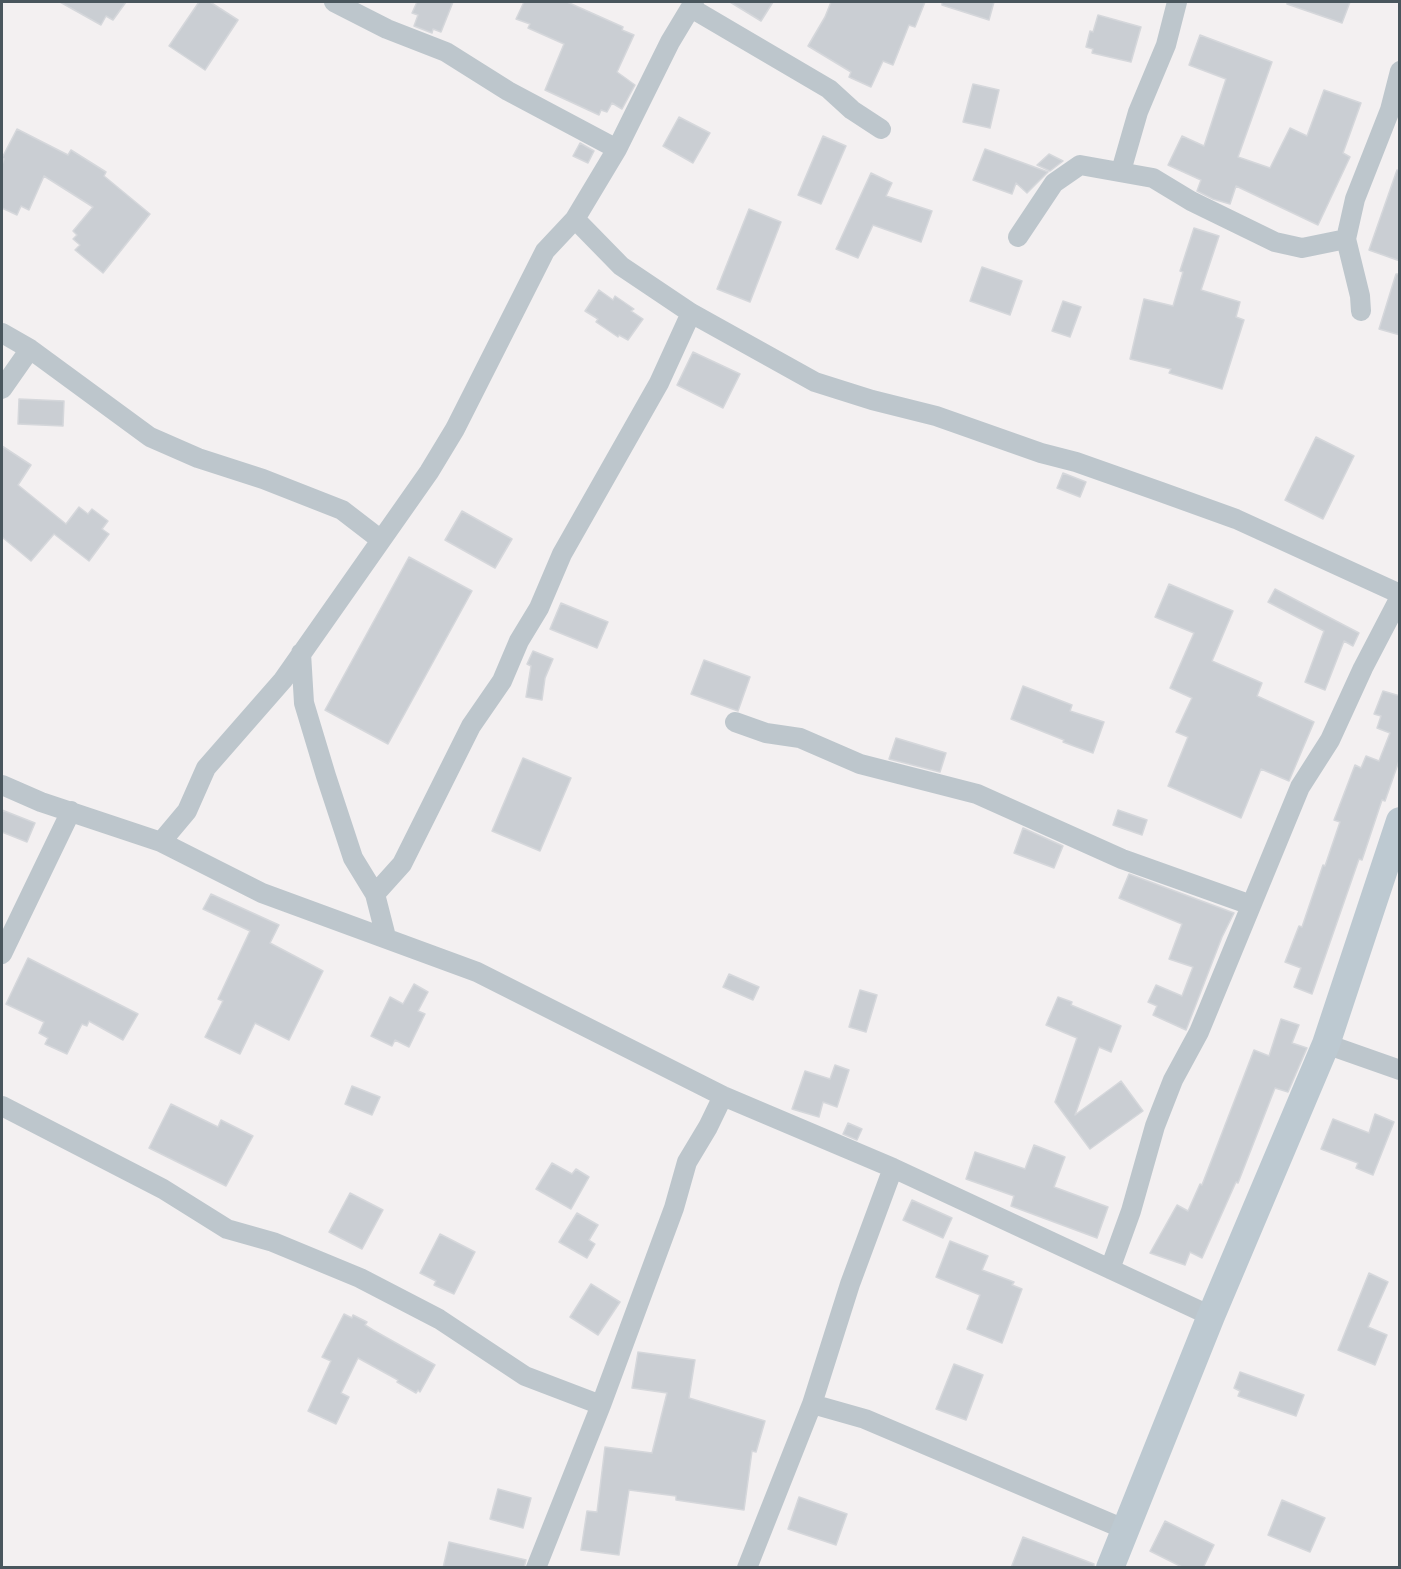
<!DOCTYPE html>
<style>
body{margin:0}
#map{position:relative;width:1401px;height:1569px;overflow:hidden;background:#f3f0f1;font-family:Montserrat,sans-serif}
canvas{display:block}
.frame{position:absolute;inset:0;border:3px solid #49565d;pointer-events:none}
</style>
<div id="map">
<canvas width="1401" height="1569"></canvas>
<div class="frame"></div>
</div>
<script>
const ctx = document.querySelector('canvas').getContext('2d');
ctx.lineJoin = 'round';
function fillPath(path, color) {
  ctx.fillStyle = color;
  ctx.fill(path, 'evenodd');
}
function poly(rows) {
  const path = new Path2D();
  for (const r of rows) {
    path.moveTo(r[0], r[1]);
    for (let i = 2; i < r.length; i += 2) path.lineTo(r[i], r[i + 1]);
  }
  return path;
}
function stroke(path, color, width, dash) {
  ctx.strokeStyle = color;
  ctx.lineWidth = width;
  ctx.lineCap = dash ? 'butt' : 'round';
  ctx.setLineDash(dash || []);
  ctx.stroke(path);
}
const building = poly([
 [60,2,126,2,113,20,106,16,101,25,60,2],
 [199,2,210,2,238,20,205,70,169,46,199,2],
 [417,2,453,2,441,32,433,29,432,33,414,26,418,15,412,13,417,2],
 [524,2,567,2,623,27,622,30,634,35,617,72,635,85,622,109,612,103,607,112,601,110,599,115,545,90,564,44,528,28,530,24,516,19,524,2],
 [730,2,773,2,761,21,730,2],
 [831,2,925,2,915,27,909,25,893,65,883,61,871,87,849,77,851,72,808,46,825,17,831,2],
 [942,2,994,2,989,20,942,5,942,2],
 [1287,2,1350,2,1342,23,1287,4,1287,2],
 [1098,15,1141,27,1131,62,1092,53,1093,49,1086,47,1090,31,1093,32,1098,15],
 [1200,35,1272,62,1238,157,1270,168,1290,128,1307,136,1324,90,1361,103,1343,153,1350,157,1318,225,1236,186,1230,204,1213,199,1197,191,1201,180,1168,165,1182,136,1204,146,1226,79,1189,65,1200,35],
 [973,84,999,90,990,128,963,122,973,84],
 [679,117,710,133,693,163,663,146,679,117],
 [17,129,68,155,71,150,106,172,104,176,150,214,103,273,75,250,80,245,73,239,77,235,73,231,93,207,44,176,29,210,21,206,17,215,2,208,2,165,4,159,2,158,17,129],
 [823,136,846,146,821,204,798,195,823,136],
 [580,143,594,151,588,163,573,156,580,143],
 [985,149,1048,172,1027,193,1016,183,1012,194,973,180,985,149],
 [1049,154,1063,161,1050,171,1037,165,1049,154],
 [1397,170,1400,171,1400,261,1369,250,1397,170],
 [871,173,892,183,886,196,932,211,921,242,873,225,858,258,836,249,871,173],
 [749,209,781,222,750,302,717,289,749,209],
 [1194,228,1219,236,1201,290,1240,302,1236,317,1244,320,1222,389,1169,373,1171,369,1130,359,1144,299,1173,306,1183,272,1180,271,1194,228],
 [982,267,1022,281,1010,315,970,301,982,267],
 [1396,274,1400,274,1400,335,1379,329,1396,274],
 [599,290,613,300,615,296,634,309,631,311,643,319,628,340,619,335,618,337,596,322,598,319,585,311,599,290],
 [1063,301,1081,307,1070,337,1052,331,1063,301],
 [693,352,740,374,723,408,677,385,693,352],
 [19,399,64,401,63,426,18,424,19,399],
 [1316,437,1354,456,1323,519,1285,500,1316,437],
 [2,446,31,465,18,485,66,524,79,507,88,514,92,509,108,521,102,529,109,534,89,561,54,534,31,561,2,537,2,446],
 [1063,473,1086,482,1080,497,1057,488,1063,473],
 [462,511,512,539,495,568,445,540,462,511],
 [409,557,472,591,388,744,325,710,409,557],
 [1169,584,1233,611,1212,661,1262,683,1257,696,1314,722,1289,781,1261,769,1241,818,1168,786,1188,737,1176,732,1192,698,1170,688,1194,633,1155,617,1169,584],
 [1275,589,1359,633,1353,646,1344,641,1325,690,1305,682,1324,631,1268,602,1275,589],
 [561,603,608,622,597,648,550,629,561,603],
 [533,651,553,659,545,678,542,700,526,697,531,666,527,664,533,651],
 [704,660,750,677,738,711,691,694,704,660],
 [1023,686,1072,705,1070,711,1104,722,1093,753,1063,742,1064,740,1011,719,1023,686],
 [1383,691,1400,696,1399,761,1385,801,1382,800,1362,860,1359,859,1312,994,1294,987,1301,968,1285,962,1299,926,1302,927,1323,865,1325,866,1340,822,1334,820,1355,765,1361,768,1366,756,1379,761,1390,733,1377,728,1381,716,1374,714,1383,691],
 [896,738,946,753,940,772,889,759,896,738],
 [523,758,571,778,540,851,492,831,523,758],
 [2,810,35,823,27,842,2,832,2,810],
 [1118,810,1147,820,1142,835,1113,825,1118,810],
 [1023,828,1063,846,1054,868,1014,853,1023,828],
 [1129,874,1234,913,1222,937,1186,1030,1153,1015,1157,1006,1148,1002,1156,985,1182,996,1193,967,1169,959,1182,924,1119,898,1129,874],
 [211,894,279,925,270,943,323,971,289,1040,255,1023,240,1054,205,1037,223,1001,218,999,250,931,203,909,211,894],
 [28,958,138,1014,123,1040,89,1021,87,1026,82,1024,67,1054,45,1044,48,1038,39,1033,44,1022,6,1004,28,958],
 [729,974,759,987,753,1000,723,987,729,974],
 [414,984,428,992,418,1011,425,1014,409,1047,395,1040,392,1046,371,1036,390,997,403,1004,414,984],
 [860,990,877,995,866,1032,849,1027,860,990],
 [1058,997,1072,1002,1071,1005,1121,1026,1111,1052,1099,1047,1075,1115,1121,1081,1143,1111,1090,1149,1055,1102,1077,1038,1046,1025,1058,997],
 [1281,1019,1299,1025,1292,1043,1307,1048,1288,1092,1275,1088,1238,1183,1236,1182,1202,1258,1190,1252,1185,1265,1150,1253,1177,1205,1188,1211,1200,1184,1202,1185,1254,1050,1269,1056,1281,1019],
 [835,1065,849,1070,837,1107,823,1102,819,1117,792,1109,805,1071,830,1079,835,1065],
 [352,1086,380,1097,372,1115,345,1104,352,1086],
 [171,1104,218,1127,221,1120,253,1136,226,1186,149,1148,171,1104],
 [1375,1114,1394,1122,1373,1175,1356,1168,1358,1163,1321,1149,1333,1119,1369,1133,1375,1114],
 [848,1123,862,1129,857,1140,843,1134,848,1123],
 [1034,1145,1065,1157,1054,1187,1108,1207,1097,1238,1011,1206,1014,1196,966,1179,975,1152,1025,1169,1034,1145],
 [552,1163,572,1174,576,1169,589,1177,571,1209,536,1189,552,1163],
 [350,1193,383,1210,362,1249,329,1232,350,1193],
 [912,1200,952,1218,943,1238,903,1220,912,1200],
 [577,1213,598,1225,589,1240,595,1244,587,1258,559,1242,577,1213],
 [440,1234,475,1252,454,1294,434,1285,436,1281,420,1273,440,1234],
 [950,1241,988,1256,982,1270,1014,1282,1012,1285,1022,1289,1002,1343,967,1329,980,1295,936,1277,950,1241],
 [1369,1273,1388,1282,1368,1327,1387,1335,1375,1365,1338,1350,1369,1273],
 [591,1284,620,1302,598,1335,570,1317,591,1284],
 [344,1314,352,1318,353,1315,367,1322,365,1325,373,1330,435,1365,420,1392,418,1390,416,1393,397,1382,398,1380,358,1358,341,1393,349,1397,336,1424,308,1411,331,1361,322,1357,344,1314],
 [638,1352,695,1360,689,1398,765,1421,756,1452,752,1451,744,1510,676,1500,676,1496,629,1490,619,1555,581,1550,587,1511,597,1512,605,1447,652,1453,667,1393,632,1388,638,1352],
 [954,1364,983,1375,966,1420,936,1409,954,1364],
 [1240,1372,1304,1395,1296,1416,1238,1396,1240,1391,1234,1388,1240,1372],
 [498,1489,531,1498,523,1528,490,1519,498,1489],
 [799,1497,847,1514,836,1545,788,1529,799,1497],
 [1282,1500,1325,1518,1310,1552,1268,1535,1282,1500],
 [1165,1521,1214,1545,1203,1568,1184,1568,1150,1551,1165,1521],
 [1023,1537,1094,1564,1094,1568,1011,1568,1023,1537],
 [449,1542,526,1560,524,1568,443,1568,449,1542]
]);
fillPath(building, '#caced3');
stroke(building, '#d5d7db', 1.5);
stroke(poly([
 [334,2,387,29,446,52,508,91,617,149],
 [691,8,829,89,852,110,881,129],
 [1121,171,1138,112,1166,45,1177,2],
 [575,219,621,266,691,313,815,382,872,400,936,416,1041,453,1076,462,1161,492,1236,519,1400,594],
 [1018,237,1054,183,1080,165,1153,178,1191,201,1275,242,1302,248,1346,239],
 [1361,311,1360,296,1346,239,1355,199,1390,110,1400,71],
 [2,333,30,349,150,437,198,458,263,479,342,510,381,540],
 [2,389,30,349],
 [301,653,304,703,326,776,353,858,375,894,386,937],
 [735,722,766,733,800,738,860,764,977,794,1122,859,1251,905],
 [2,785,41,802,161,842,262,893,477,972,723,1096,893,1168,1211,1316],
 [161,842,187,811,206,768,283,680,429,472,455,429,545,251,575,219,617,149,670,42,694,2],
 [375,894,402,864,471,726,502,681,519,641,539,608,562,554,659,383,691,313],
 [2,954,71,811],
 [1326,1044,1400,1070],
 [2,1106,163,1189,227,1229,273,1242,360,1278,439,1319,525,1376,601,1405],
 [1110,1269,1131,1211,1155,1126,1173,1080,1199,1032,1300,787,1330,740,1363,668,1400,597],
 [812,1404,865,1419,1124,1529],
 [536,1568,601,1405,674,1208,687,1162,708,1127,723,1096],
 [747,1568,812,1404,850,1284,893,1168]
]), '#bdc6cc', 20);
stroke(poly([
 [1110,1568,1211,1316,1326,1044,1400,821]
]), '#bdc9d1', 28);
</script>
